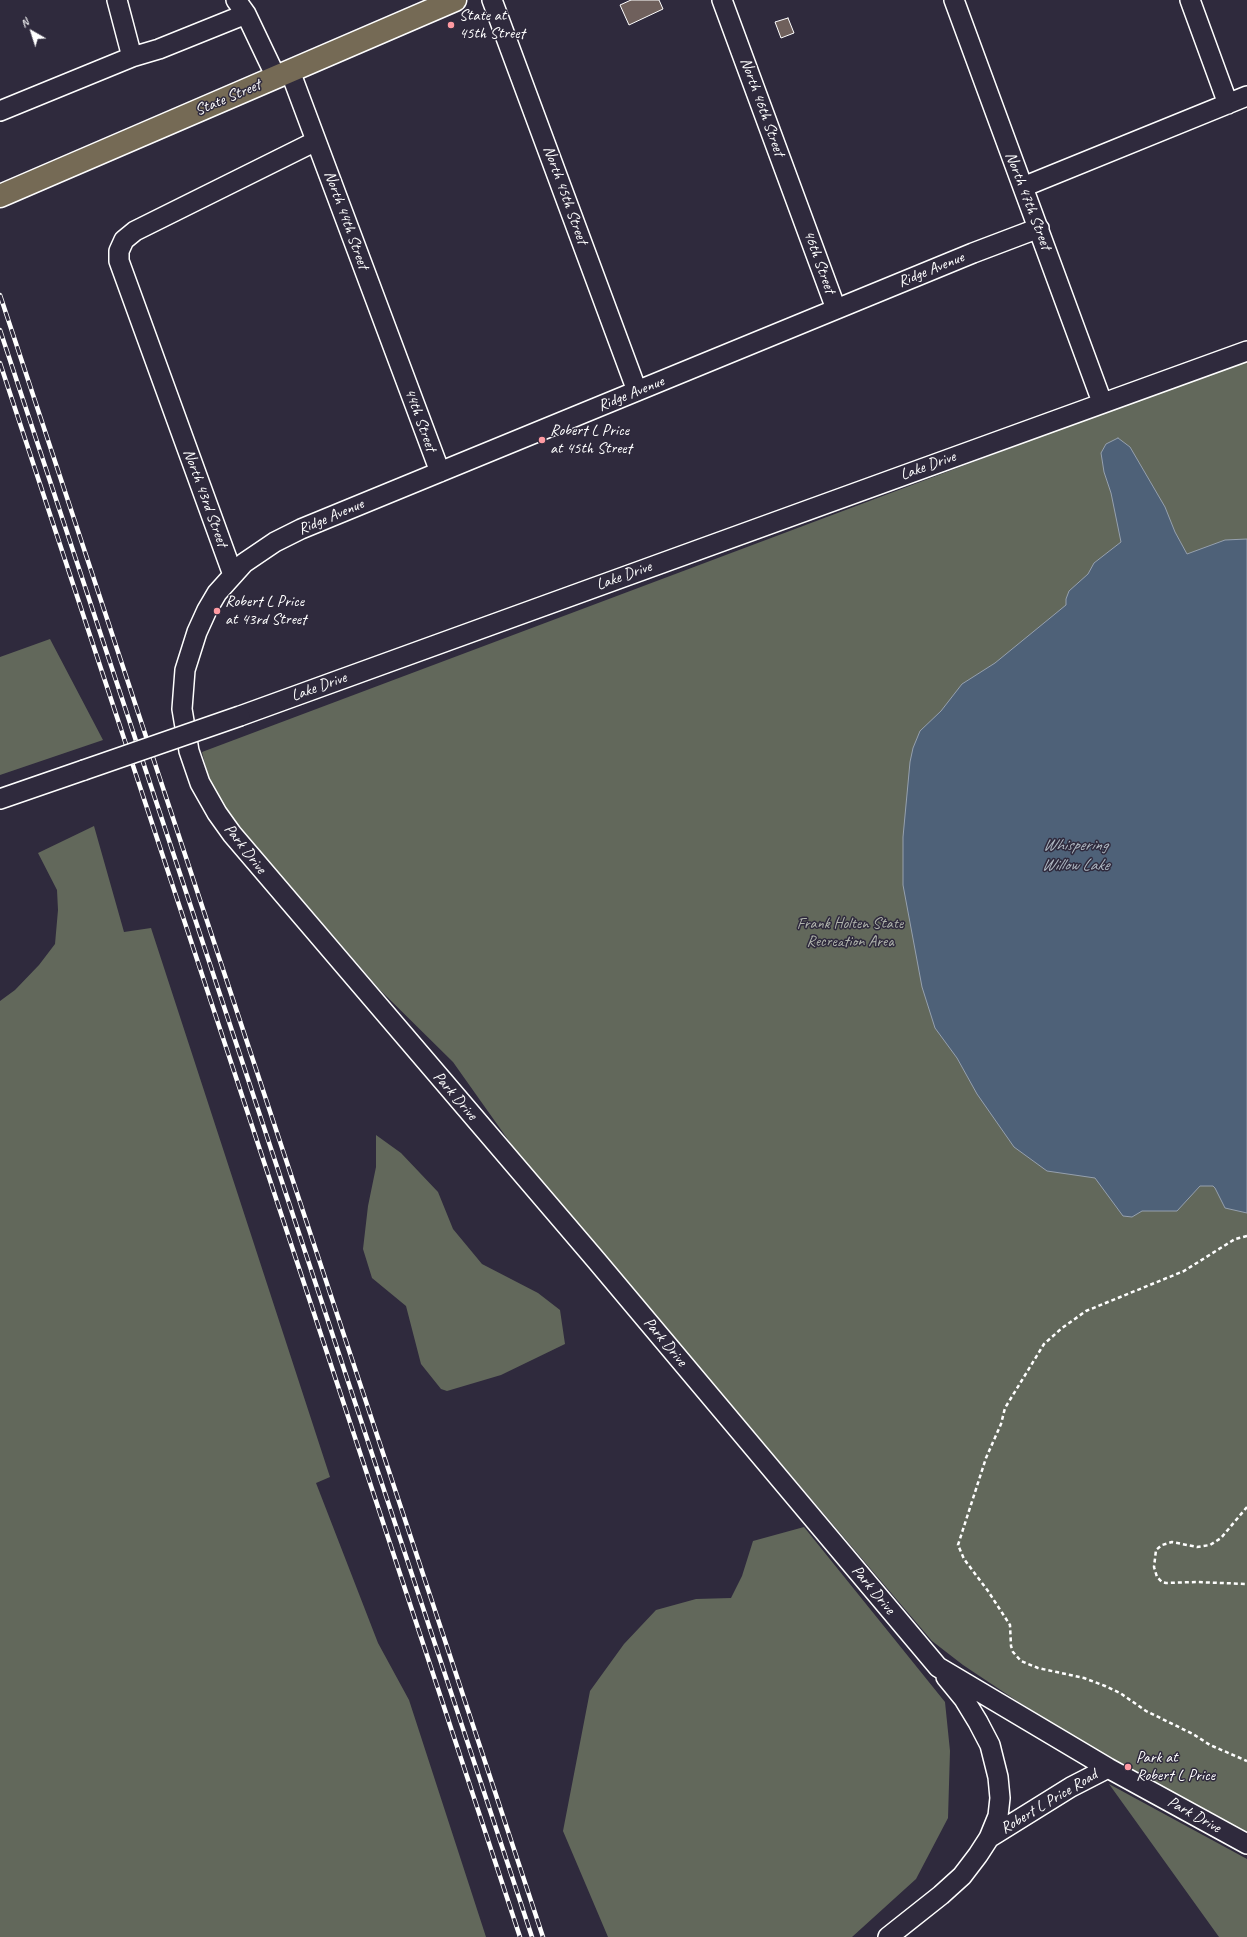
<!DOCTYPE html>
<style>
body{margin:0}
#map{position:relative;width:1247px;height:1937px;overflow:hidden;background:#2f2a3d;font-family:Caveat,sans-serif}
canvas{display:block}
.north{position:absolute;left:12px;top:12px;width:40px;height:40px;-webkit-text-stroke:3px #2f2a3d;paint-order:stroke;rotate:321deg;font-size:11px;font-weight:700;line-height:16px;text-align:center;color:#fff}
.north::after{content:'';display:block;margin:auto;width:14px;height:18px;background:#fff;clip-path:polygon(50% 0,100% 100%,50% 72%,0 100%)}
</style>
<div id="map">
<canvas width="1247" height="1937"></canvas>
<div class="north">N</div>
</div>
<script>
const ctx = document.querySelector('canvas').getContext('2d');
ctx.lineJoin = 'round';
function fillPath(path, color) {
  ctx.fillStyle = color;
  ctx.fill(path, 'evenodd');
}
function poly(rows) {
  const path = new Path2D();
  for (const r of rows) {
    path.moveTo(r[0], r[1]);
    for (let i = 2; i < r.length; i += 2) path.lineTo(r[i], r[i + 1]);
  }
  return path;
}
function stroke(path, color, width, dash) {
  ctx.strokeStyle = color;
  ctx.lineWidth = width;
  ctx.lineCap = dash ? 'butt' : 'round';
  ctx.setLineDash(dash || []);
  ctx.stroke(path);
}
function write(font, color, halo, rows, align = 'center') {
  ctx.font = font + ' Caveat,sans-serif';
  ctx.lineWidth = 3;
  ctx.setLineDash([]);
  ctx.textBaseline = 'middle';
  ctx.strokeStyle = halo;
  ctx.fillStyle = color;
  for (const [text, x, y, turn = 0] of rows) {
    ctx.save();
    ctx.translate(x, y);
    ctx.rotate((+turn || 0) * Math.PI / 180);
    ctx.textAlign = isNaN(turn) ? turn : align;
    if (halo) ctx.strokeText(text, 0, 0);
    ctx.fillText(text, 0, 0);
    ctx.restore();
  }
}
fillPath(poly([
 [1247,359,1247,1833,1104,1756,1017,1701,963,1665,932,1641,521,1158,453,1062,380,990,224,809,208,776,202,752],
 [50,639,103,740,0,775,0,657],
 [94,826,124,932,151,928,330,1477,316,1483,378,1643,409,1700,486,1937,0,1937,0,1001,15,990,39,965,55,944,58,910,57,890,38,853],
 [376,1135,401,1153,438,1192,453,1229,482,1264,538,1293,560,1310,565,1344,501,1375,447,1391,441,1389,421,1364,406,1306,372,1278,363,1249,368,1206,376,1167],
 [804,1527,945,1702,950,1751,948,1818,916,1879,852,1937,608,1937,563,1831,590,1691,624,1644,656,1610,696,1599,731,1598,742,1576,753,1541],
 [1109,1784,1247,1859,1247,1937,1219,1937]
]), '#62685b');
const water = poly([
 [1118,438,1130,447,1165,507,1175,532,1187,554,1225,540,1247,539,1247,1213,1225,1208,1215,1188,1213,1186,1200,1186,1177,1211,1142,1211,1132,1217,1123,1216,1095,1178,1047,1171,1014,1147,977,1094,957,1058,935,1028,922,987,903,885,903,837,910,762,913,748,920,731,941,711,962,684,995,663,1066,605,1066,599,1069,591,1088,574,1094,563,1121,542,1111,493,1104,472,1101,453,1106,444,1118,438]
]);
fillPath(water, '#4e6178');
stroke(water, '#95a0ae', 1);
const building = poly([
 [631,0,659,0,663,9,629,25,620,5,631,0],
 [788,18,794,33,781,38,775,22,788,18]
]);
fillPath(building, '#6f605c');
stroke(building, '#fff', 1);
const minor = poly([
 [117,0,132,57],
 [236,0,246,14,276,77],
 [492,0,637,391],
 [722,0,836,309],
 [954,0,1102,402],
 [1190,0,1228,104],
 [290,71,440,472],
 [0,111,132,57,159,49,246,14],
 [1023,187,1247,96],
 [1039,228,973,253,301,529,275,542,244,563,217,593,207,610,197,632,185,670,182,709,189,751,200,783,217,813,232,834,596,1260,938,1667,1108,1768,1247,1844],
 [233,575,119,261,119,251,124,240,135,231,316,141],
 [240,716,1247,351],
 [0,799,84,770],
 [989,1838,1071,1787,1108,1768],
 [888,1937,941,1895,962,1876,978,1855,989,1838,998,1816,1000,1798,998,1777,990,1745,978,1722,964,1699,946,1677]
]);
const major = poly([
 [0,196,455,0]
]);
stroke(minor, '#fff', 22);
stroke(major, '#fff', 25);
stroke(poly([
 [1247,1236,1235,1239,1184,1271,1086,1311,1062,1328,1044,1344,1005,1408,1001,1424,986,1458,958,1545,964,1559,988,1591,1010,1625,1011,1646,1013,1652,1021,1661,1038,1668,1084,1678,1105,1686,1120,1693,1146,1711,1193,1734,1210,1745,1247,1761],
 [1247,1507,1221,1538,1210,1545,1197,1547,1172,1542,1162,1545,1156,1550,1154,1567,1157,1577,1162,1582,1166,1583,1196,1582,1247,1584]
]), '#fff', 2.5, [4, 3]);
stroke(minor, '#2f2a3d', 19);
stroke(major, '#756a55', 22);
const rail = poly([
 [0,295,543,1937],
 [0,330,532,1937],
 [0,363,520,1937]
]);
stroke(rail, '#fff', 4.5);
stroke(rail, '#2f2a3d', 3, [9]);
const minorBridge = poly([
 [84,770,240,716]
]);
stroke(minorBridge, '#fff', 22, []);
stroke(minorBridge, '#2f2a3d', 19);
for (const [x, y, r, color] of [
 [451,25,4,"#ff9aa2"],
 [542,440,4,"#ff9aa2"],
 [217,611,4,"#ff9aa2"],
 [1128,1767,4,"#ff9aa2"]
]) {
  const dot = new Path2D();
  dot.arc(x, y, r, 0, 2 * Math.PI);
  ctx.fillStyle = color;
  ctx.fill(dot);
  stroke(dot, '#2f2a3d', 1.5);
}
write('16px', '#fff', '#2f2a3d', [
 ["State at",459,16],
 ["45th Street",459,34],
 ["Robert L Price",550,431],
 ["at 45th Street",550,449],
 ["Robert L Price",225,602],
 ["at 43rd Street",225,620],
 ["Park at",1136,1758],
 ["Robert L Price",1136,1776]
], 'left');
write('16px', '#fff', '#2f2a3d', [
 ["State Street",228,98,-23],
 ["North 46th Street",762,107,70],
 ["North 45th Street",565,195,70],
 ["North 47th Street",1028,201,69],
 ["North 44th Street",346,220,70],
 ["46th Street",819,262,70],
 ["Ridge Avenue",931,270,-22],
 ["Ridge Avenue",631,394,-22],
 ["44th Street",420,420,70],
 ["Lake Drive",928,466,-20],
 ["North 43rd Street",205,498,70],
 ["Ridge Avenue",331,517,-23],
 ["Lake Drive",624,576,-20],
 ["Lake Drive",319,687,-20],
 ["Park Drive",245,849,52],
 ["Park Drive",455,1096,49],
 ["Park Drive",665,1342,50],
 ["Park Drive",873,1590,50],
 ["Robert L Price Road",1049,1802,-31],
 ["Park Drive",1194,1815,29]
]);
write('16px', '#b0b4ad', '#2f2a3d', [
 ["Frank Holten State",850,924],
 ["Recreation Area",850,942]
]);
write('italic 17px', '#afb8c2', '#2f2a3d', [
 ["Whispering",1075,846],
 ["Willow Lake",1075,866]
]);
</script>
